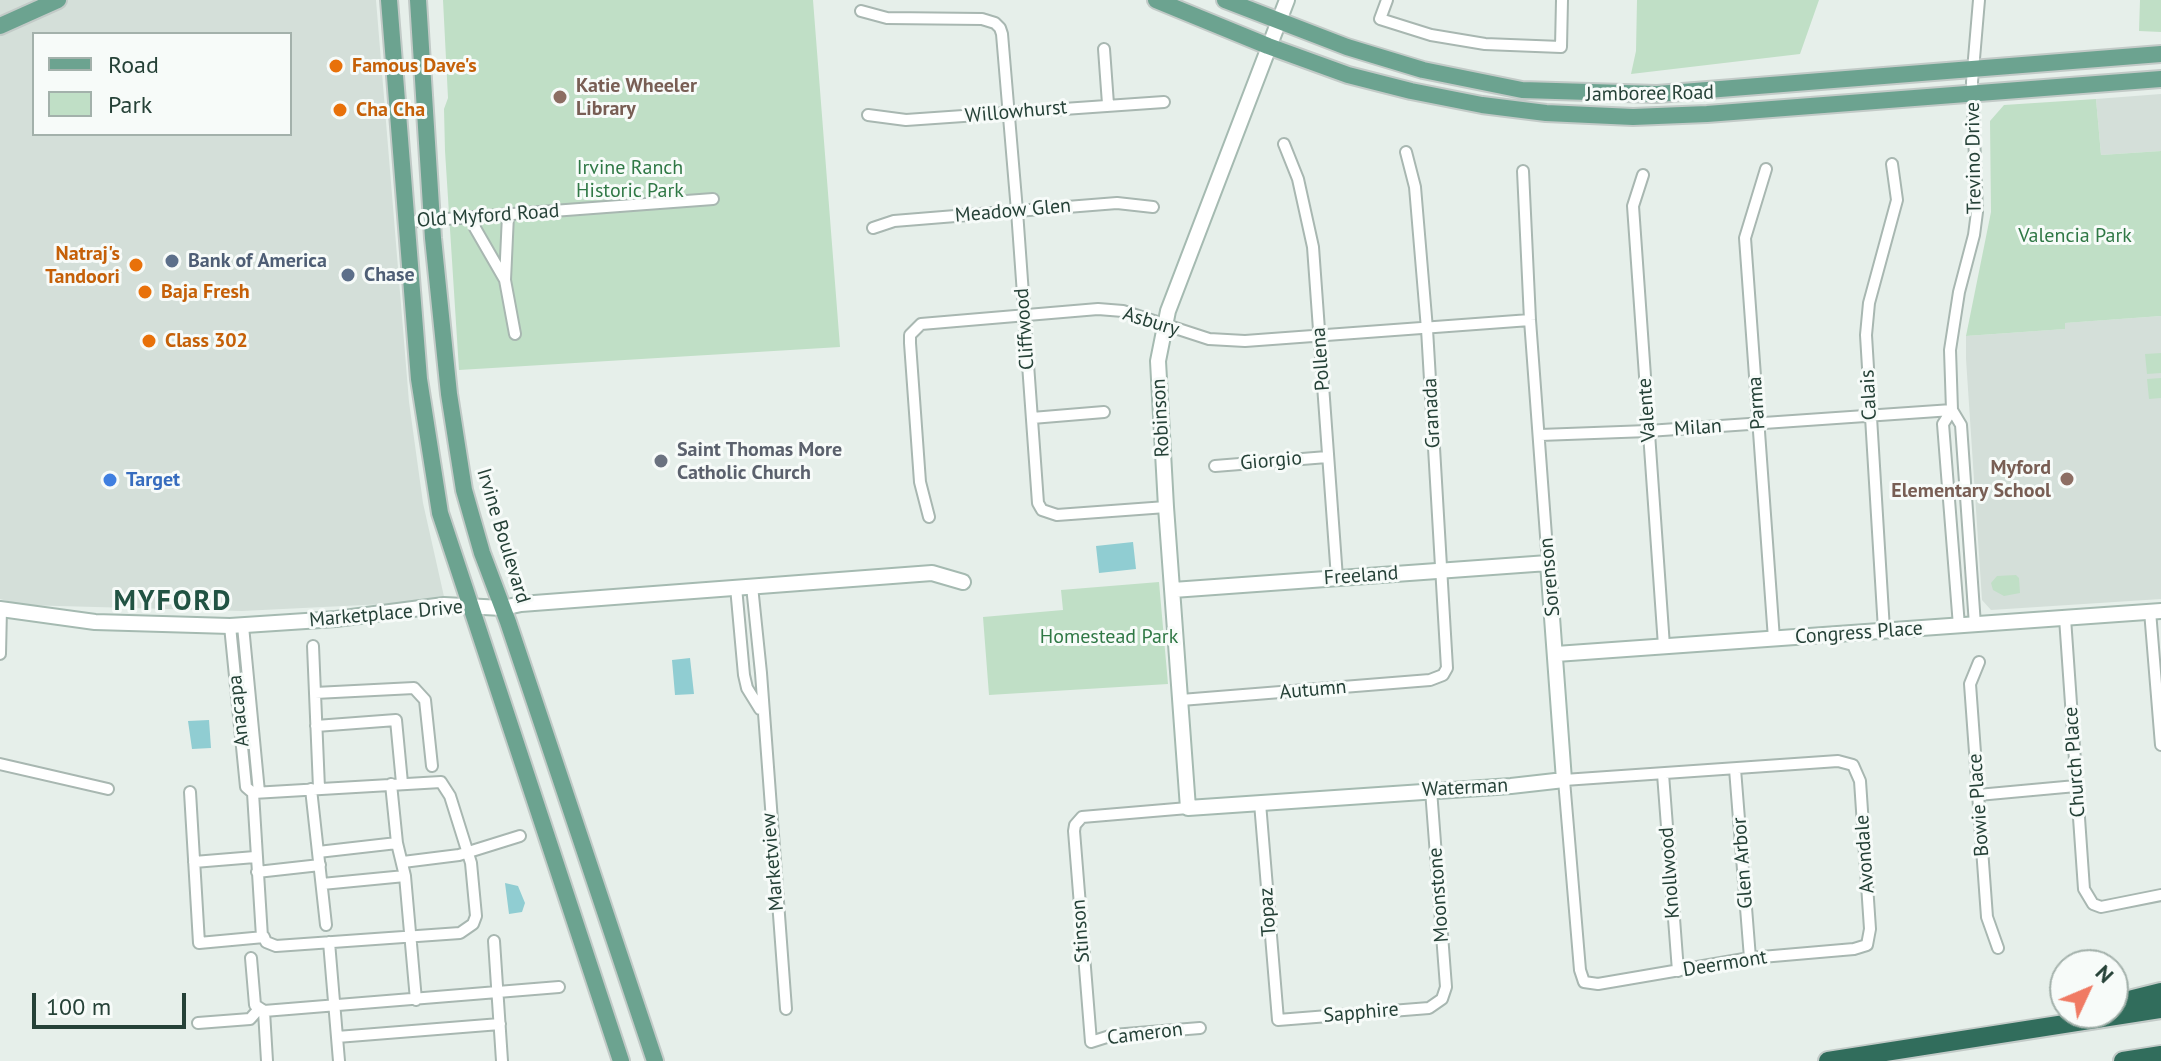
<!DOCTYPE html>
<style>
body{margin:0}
#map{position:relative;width:2161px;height:1061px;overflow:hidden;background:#e6efea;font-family:"PT Sans",sans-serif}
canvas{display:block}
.legend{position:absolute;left:32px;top:32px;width:260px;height:104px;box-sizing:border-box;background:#f7fbf9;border:2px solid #a3b1ab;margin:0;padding:10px 14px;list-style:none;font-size:24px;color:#254137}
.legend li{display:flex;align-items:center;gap:16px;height:40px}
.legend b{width:40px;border:2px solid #a3b1ab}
.north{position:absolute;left:2049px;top:949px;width:80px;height:80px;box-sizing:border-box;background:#f7fbf9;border:2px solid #a3b1ab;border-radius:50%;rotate:46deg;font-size:22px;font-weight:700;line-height:32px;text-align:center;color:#254137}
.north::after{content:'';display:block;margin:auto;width:28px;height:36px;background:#f07a63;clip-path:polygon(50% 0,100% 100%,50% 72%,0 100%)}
.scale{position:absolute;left:32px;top:993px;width:154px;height:36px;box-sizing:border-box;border:4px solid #254137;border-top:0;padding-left:10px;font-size:24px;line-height:28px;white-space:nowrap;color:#254137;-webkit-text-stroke:6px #f7fbf9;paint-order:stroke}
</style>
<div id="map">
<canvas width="2161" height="1061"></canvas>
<ul class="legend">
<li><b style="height:10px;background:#6ca390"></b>Road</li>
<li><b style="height:22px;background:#c0dfc6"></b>Park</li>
</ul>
<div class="north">N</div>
<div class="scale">100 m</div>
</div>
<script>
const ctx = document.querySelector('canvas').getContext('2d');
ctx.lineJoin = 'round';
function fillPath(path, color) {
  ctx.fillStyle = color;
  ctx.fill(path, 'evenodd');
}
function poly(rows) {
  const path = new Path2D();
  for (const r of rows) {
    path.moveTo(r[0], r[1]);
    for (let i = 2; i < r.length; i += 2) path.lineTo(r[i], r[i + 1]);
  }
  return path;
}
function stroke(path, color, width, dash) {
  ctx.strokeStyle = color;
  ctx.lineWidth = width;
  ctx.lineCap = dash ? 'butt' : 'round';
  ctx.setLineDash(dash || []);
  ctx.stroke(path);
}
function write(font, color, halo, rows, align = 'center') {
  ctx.font = font + ' "PT Sans",sans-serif';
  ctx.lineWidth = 6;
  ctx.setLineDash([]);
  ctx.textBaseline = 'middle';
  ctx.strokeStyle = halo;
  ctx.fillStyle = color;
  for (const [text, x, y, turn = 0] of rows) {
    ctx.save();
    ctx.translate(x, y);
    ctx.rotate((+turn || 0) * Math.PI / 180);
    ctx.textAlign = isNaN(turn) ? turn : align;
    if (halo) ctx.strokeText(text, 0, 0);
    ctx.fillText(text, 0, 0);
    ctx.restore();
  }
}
fillPath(poly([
 [0,0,376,0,409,402,423,503,445,601,242,611,22,605,0,599],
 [34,34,290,34,290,134,34,134],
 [2161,94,2161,151,2101,155,2096,99],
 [2161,316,2161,599,1991,610,1982,600,1966,359,1966,336,2064,329,2064,323]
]), '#d4dfd9');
fillPath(poly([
 [443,0,813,0,840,347,459,370,445,151,444,109,448,98],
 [1637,0,1819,0,1800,54,1631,74,1636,51],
 [2140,0,2161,0,2161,32,2139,31],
 [2096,99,2101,155,2161,151,2161,316,2065,323,2065,329,1966,336,1991,212,1990,121,2004,105],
 [2161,353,2161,373,2147,374,2145,354],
 [2161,378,2161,398,2149,399,2147,379],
 [2016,575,2019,578,2020,593,2004,596,1993,590,1991,583,1997,576],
 [1159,582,1168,684,989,695,983,617,1063,610,1061,590]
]), '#c0dfc6');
fillPath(poly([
 [1133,542,1136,569,1099,573,1096,546],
 [690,658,694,694,675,695,672,660],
 [209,720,211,748,192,749,188,721],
 [505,883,518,886,525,903,522,912,509,914]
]), '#90cdd2');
const street = poly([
 [1387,0,1380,19,1431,35,1485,44,1561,47,1562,0],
 [861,11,887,18,982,19,995,23,1000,28,1002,34,1017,211,1038,503,1042,510,1057,515,1166,507],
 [1104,49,1108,104],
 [868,115,906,120,1164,102],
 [1284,144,1298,179,1313,247,1337,578],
 [1766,169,1745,238,1774,639],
 [1523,171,1530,320,1548,563],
 [1643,175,1633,206,1664,646],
 [508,215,505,280,515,334],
 [474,218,475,228,505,280],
 [406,222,713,199],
 [873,228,894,221,1017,211,1117,203,1153,207],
 [1952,410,1943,424,1959,626],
 [1032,418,1104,412],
 [1540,435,1648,431,1952,410],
 [1215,466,1327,457],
 [929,517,920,482,910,343,910,335,921,324,1098,309,1123,311,1209,339,1245,341,1530,320],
 [752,586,761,673,786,1009],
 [736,587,744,675,747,688,760,709],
 [2150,611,2161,745],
 [2065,618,2084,889,2093,904,2101,907,2161,895],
 [1975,625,1961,425,1952,410,1950,350,1959,292,1974,235,1977,212,1972,82,1979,0],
 [243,626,259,792],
 [1884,630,1866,335,1869,303,1897,200,1892,164],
 [313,646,319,788],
 [0,654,1,609],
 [1979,662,1970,684,1987,917,1998,948],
 [315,693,414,688,425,700,432,766],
 [1181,700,1430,680,1443,675,1447,668,1427,329,1415,187,1406,152],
 [316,726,396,720,402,783],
 [1838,761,1853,765,1860,781,1870,929,1867,945,1854,949,1750,958,1598,984,1584,982,1580,970,1564,780,1838,761],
 [0,764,108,789],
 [1735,769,1750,958],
 [1663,774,1678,971],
 [391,784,397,843,405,876,416,1000],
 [311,789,326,925],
 [190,792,199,943,264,937,266,942,276,946,460,933,473,924,476,916,471,863,450,796,441,782,253,793,246,787,230,626],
 [253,793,262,937],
 [1978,795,2076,786],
 [1260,803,1278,1020,1429,1008,1442,999,1446,987,1431,790],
 [1188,808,1082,817,1075,825,1074,831,1091,1042,1113,1035,1200,1028],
 [318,852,397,843],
 [194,862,255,857],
 [403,862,459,855,520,836],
 [257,872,320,865],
 [322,884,405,876],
 [494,941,502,1061],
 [329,942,339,1061],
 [251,958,255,1005,264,1011,559,987],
 [264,1011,267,1061],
 [198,1023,250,1019,258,1010],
 [337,1037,500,1024]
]);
const secondary = poly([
 [1173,590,1548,563,1564,780,1511,786,1188,808,1166,507,1158,361,1168,311,1287,0],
 [0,609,95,622,230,626,336,619,444,605,503,608,521,604,932,573,963,582],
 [1556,654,2161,611]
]);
const primary = poly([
 [389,0,419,379,440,513,621,1061],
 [418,0,433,238,449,394,464,490,482,553,508,622,655,1061],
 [1156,0,1268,46,1348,75,1411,91,1482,105,1546,113,1633,117,1707,114,2161,79],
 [1225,0,1347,47,1423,70,1522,90,1657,94,2161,54],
 [0,26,58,0]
]);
const highway = poly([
 [2113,1004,2161,992],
 [1828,1061,2161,1009],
 [2123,1061,2161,1055]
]);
stroke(street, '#a8b7b1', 14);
stroke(secondary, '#a5bab1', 18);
stroke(primary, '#c2cac7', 20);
stroke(highway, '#c2cac7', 22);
stroke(street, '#fff', 10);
stroke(secondary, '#fff', 14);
stroke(primary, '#6ca390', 16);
stroke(highway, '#316d5c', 18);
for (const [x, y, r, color] of [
 [336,66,8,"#e8710a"],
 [560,97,8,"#8d6e63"],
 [340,110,8,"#e8710a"],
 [172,261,8,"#5c6f8a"],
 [136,265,8,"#e8710a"],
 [348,275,8,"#5c6f8a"],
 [145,292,8,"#e8710a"],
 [149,341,8,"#e8710a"],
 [661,461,8,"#6b7280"],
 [2067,479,8,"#8d6e63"],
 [110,480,8,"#3f7fe0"]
]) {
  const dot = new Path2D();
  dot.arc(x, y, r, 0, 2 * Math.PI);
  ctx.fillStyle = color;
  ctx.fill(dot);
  stroke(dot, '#f7fbf9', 3);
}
write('bold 20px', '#c56008', '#f7fbf9', [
 ["Famous Dave's",352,66],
 ["Cha Cha",356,110],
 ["Natraj's",120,254,"right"],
 ["Tandoori",120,277,"right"],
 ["Baja Fresh",161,292],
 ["Class 302",165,341]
], 'left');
write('bold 20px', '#785e54', '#f7fbf9', [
 ["Katie Wheeler",576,86],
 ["Library",576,109],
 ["Myford",2051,468,"right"],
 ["Elementary School",2051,491,"right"]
], 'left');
write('20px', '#254137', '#f7fbf9', [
 ["Jamboree Road",1650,94,-1],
 ["Willowhurst",1016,112,-5],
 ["Trevino Drive",1974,158,-91],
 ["Meadow Glen",1013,211,-5],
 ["Old Myford Road",488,216,-4],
 ["Asbury",1151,322,17],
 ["Cliffwood",1025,329,-94],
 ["Pollena",1321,359,-94],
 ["Calais",1869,395,-93],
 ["Parma",1757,403,-94],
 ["Valente",1647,410,-94],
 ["Granada",1432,413,-93],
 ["Robinson",1161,418,-93],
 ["Milan",1698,428,-4],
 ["Giorgio",1271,461,-5],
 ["Irvine Boulevard",503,536,73],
 ["Freeland",1361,576,-4],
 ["Sorenson",1550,577,-95],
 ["Marketplace Drive",386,614,-5],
 ["Congress Place",1859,633,-4],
 ["Autumn",1313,690,-5],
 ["Anacapa",239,711,-96],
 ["Church Place",2075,762,-94],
 ["Waterman",1465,788,-3],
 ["Bowie Place",1979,805,-94],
 ["Avondale",1865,854,-94],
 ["Marketview",773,862,-95],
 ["Glen Arbor",1743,863,-94],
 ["Knollwood",1670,873,-94],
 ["Moonstone",1439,895,-94],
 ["Topaz",1268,912,-94],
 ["Stinson",1081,931,-94],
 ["Deermont",1725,964,-9],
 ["Sapphire",1361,1013,-5],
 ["Cameron",1145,1034,-7]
]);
write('20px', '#2f7845', '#f7fbf9', [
 ["Irvine Ranch",630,168],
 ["Historic Park",630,191],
 ["Valencia Park",2075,236],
 ["Homestead Park",1109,637]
]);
write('bold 20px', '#4e5e75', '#f7fbf9', [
 ["Bank of America",188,261],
 ["Chase",364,275]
], 'left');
write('bold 20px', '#5b616d', '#f7fbf9', [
 ["Saint Thomas More",677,450],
 ["Catholic Church",677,473]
], 'left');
write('bold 20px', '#366cbe', '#f7fbf9', [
 ["Target",126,480]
], 'left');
ctx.letterSpacing = '2px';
write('bold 28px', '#215343', '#f7fbf9', [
 ["MYFORD",173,602]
]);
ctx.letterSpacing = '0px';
</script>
